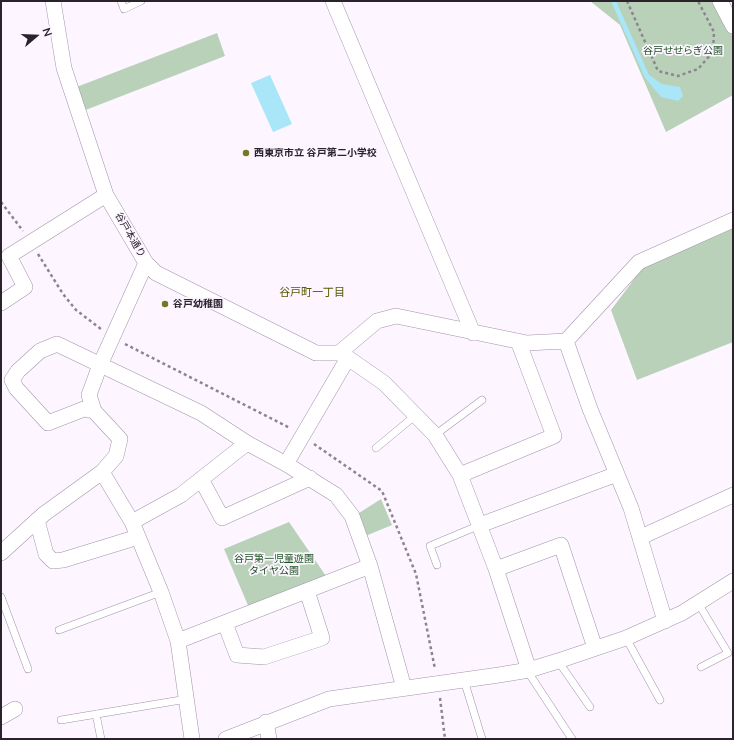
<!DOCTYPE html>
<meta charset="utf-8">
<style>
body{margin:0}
#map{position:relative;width:734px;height:740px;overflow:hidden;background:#fdf5ff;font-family:Mulish,sans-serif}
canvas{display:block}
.frame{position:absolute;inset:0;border:2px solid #2a232c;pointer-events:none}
.north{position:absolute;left:16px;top:16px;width:40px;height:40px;-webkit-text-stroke:3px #fdf5ff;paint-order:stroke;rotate:71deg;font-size:11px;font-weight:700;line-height:16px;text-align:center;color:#2a232c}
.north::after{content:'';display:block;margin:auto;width:14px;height:18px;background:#2a232c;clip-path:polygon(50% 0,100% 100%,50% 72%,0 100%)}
</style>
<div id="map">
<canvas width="734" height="740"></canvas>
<div class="frame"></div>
<div class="north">N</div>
</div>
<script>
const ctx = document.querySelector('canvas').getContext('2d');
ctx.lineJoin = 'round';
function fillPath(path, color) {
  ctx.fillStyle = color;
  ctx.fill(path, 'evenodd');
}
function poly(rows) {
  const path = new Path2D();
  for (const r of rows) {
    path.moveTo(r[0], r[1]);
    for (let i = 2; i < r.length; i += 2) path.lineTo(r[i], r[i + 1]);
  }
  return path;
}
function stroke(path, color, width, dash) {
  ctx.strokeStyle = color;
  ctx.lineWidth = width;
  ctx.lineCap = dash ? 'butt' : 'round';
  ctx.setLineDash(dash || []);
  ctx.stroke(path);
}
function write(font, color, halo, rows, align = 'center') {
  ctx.font = font + ' Mulish,"Noto Sans JP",sans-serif';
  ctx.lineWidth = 3.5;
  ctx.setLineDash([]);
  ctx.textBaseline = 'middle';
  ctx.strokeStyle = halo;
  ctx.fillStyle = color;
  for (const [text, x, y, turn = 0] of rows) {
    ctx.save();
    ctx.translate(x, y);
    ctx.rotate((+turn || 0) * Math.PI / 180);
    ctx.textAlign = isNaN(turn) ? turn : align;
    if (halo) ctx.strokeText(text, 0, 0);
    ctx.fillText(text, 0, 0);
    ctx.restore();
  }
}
fillPath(poly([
 [590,1,714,1,733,37,733,95,666,132,620,25],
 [217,33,225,56,83,111,74,88],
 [733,227,733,342,637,380,611,310,644,266],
 [381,499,392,525,363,537,356,515],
 [289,522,328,579,250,610,224,549]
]), '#b8d1b8');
fillPath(poly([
 [611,1,616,1,649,75,662,84,680,87,683,96,678,101,661,97,645,78],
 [270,75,292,124,273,132,251,83]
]), '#a8e6f8');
const service = poly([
 [121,1,124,9,141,1],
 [435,435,482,400],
 [376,448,416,415],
 [437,565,430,546,480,525],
 [1,597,28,669],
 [698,603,728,653,701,667],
 [59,630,161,592],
 [626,638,660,700],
 [558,661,590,707],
 [529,670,530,675,572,739],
 [464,680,482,739],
 [96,714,101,739],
 [61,720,187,699]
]);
const minor = poly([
 [53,1,64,68,106,195,146,263,156,273,316,353,339,353,348,358,384,383,435,435,460,475,496,569,529,670],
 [333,1,473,333],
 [720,1,733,26],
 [1,303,25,287,9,256,106,195],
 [566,341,590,409,631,508,665,621],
 [339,353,377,321,396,316,527,343,566,341,639,262,733,220],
 [94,411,84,409,48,423,16,388,12,380,18,371,40,351,57,344,201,413,247,443,286,464,336,495,352,516,370,566,404,688],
 [286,464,348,358],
 [102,472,132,522,161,592,178,641,192,739],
 [460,475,554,436,518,341],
 [201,479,222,518,310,478],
 [37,520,46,554,53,561,63,560,138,537],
 [132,522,181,495,247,443],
 [480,525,617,474],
 [641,537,733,495],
 [1,553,44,514,102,472,116,456,120,439,94,411,89,395,100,365,146,263],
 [496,569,561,545,595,648],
 [225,623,237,655,264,657,322,638,307,591],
 [178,641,370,566],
 [1,717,15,709],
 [266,722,269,739],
 [226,739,329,699,499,675,529,670,558,661,626,638,682,613,733,581]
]);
stroke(service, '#a493a9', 8);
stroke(minor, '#a493a9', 16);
stroke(poly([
 [627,1,658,71,678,76,698,69,713,52,714,32,698,1],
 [1,202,23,231],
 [38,254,63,294,76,310,101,329],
 [125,344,290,428],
 [314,444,382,491,416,574,435,669],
 [440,698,445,739]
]), '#8c858e', 2.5, [3, 3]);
stroke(service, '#fff', 7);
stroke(minor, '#fff', 15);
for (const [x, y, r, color] of [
 [246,153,4,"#737922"],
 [165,304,4,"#737922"]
]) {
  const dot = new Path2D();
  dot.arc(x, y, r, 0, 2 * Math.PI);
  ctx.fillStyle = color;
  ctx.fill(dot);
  stroke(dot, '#fdf5ff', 1.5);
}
write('10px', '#1b5120', '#fdf5ff', [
 ["谷戸せせらぎ公園",683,51],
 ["谷戸第一児童遊園",274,559],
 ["タイヤ公園",274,571]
]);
write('bold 10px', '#2a232c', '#fdf5ff', [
 ["西東京市立 谷戸第二小学校",254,153],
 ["谷戸幼稚園",173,304]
], 'left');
write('10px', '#2a232c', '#fdf5ff', [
 ["谷戸本通り",130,235,60]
]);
write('11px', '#555a01', '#fdf5ff', [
 ["谷戸町一丁目",312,293]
]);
</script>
